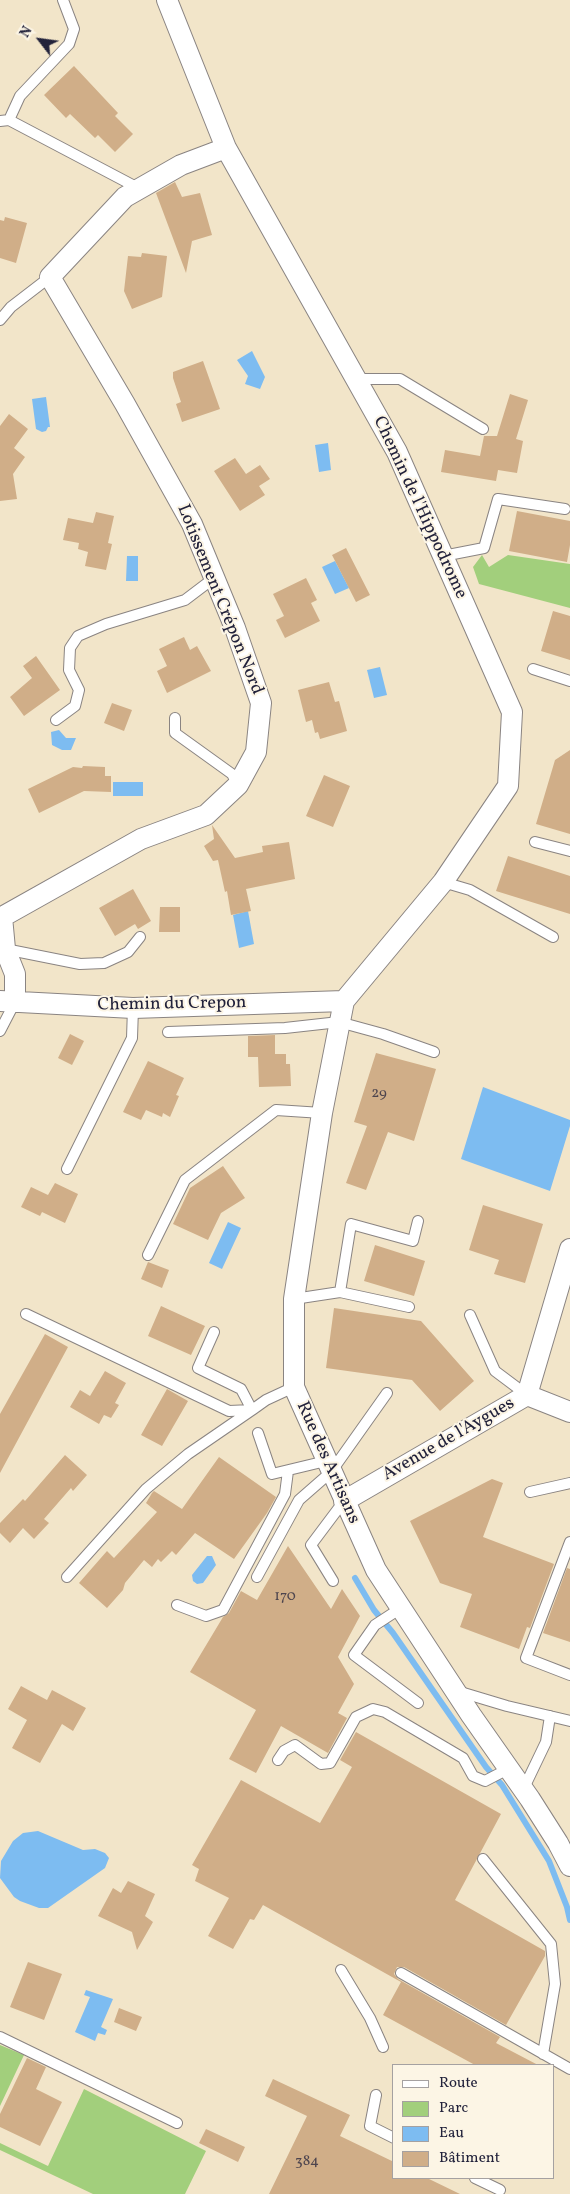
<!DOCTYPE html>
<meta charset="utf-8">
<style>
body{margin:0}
#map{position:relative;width:570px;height:2194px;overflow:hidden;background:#f2e5c9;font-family:Vollkorn,serif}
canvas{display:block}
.legend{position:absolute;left:392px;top:2064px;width:162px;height:115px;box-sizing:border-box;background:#fcf5e5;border:1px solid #a5a1a1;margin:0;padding:6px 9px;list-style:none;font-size:15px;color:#22223b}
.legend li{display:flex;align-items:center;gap:10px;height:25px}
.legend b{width:25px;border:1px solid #a5a1a1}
.north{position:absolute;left:15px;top:15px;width:50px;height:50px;-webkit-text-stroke:4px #fcf5e5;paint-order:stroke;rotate:300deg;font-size:14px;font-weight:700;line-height:20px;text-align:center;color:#22223b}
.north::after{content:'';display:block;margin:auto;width:18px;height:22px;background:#22223b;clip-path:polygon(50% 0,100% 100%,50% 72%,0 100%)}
</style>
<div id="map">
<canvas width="570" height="2194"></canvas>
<ul class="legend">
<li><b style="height:6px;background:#fff"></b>Route</li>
<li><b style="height:14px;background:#a2cf7c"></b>Parc</li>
<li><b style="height:14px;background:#7dbcf1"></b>Eau</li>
<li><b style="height:14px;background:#d0ae88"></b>Bâtiment</li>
</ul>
<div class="north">N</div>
</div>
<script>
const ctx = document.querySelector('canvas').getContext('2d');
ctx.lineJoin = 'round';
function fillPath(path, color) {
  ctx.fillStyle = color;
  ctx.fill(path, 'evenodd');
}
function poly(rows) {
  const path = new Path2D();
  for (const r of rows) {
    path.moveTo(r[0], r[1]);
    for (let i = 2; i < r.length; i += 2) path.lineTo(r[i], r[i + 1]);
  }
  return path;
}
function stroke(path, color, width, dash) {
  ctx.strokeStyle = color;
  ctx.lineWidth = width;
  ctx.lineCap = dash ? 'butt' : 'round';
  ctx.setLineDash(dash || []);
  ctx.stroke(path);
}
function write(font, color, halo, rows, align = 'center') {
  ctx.font = font + ' Vollkorn,serif';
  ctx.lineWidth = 4;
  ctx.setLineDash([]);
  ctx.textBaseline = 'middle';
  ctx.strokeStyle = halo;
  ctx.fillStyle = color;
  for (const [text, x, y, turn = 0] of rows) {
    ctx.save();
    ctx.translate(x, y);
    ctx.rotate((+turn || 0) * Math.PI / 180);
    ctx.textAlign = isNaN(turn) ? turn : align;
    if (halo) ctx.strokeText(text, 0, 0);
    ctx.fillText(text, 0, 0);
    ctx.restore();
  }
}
fillPath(poly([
 [482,555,489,567,508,555,570,564,570,608,479,584,473,567],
 [0,2045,24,2055,0,2106],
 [84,2089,206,2151,185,2194,93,2194,0,2150,0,2143,48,2166]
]), '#a2cf7c');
fillPath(poly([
 [252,351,265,377,260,389,245,384,248,376,237,360],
 [46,397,50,427,48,427,46,431,42,432,36,429,32,399],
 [328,443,331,470,319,472,315,445],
 [127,556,138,556,138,581,126,581],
 [335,561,349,588,335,594,322,567],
 [380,667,387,695,374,698,367,670],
 [59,730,66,738,76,738,71,750,62,750,52,745,51,732],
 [113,782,143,782,143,796,113,796],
 [248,911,254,944,239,948,233,915],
 [483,1087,570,1120,570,1126,550,1191,461,1159],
 [228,1222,241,1228,222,1269,209,1263],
 [207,1556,212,1556,216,1565,203,1583,197,1584,193,1581,192,1575],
 [38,1831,83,1850,95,1849,105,1853,109,1858,105,1868,48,1908,39,1908,20,1901,14,1897,0,1878,1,1861,13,1841,23,1833],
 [86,1990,113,1999,101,2027,107,2030,105,2035,98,2033,95,2041,75,2032,90,1997,84,1995]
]), '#7dbcf1');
stroke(poly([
 [355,1578,374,1610,393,1633,486,1767,502,1785,549,1861,567,1907,570,1920]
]), '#7dbcf1', 6);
fillPath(poly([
 [74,66,118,113,115,116,133,134,115,152,98,135,95,138,70,114,66,118,44,95],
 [175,182,182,197,200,193,212,235,192,241,186,273,156,193],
 [5,217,27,223,16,263,0,258,0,220,4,221],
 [142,253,167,256,162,297,132,309,124,291,128,256,141,257],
 [203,361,220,409,182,422,176,404,181,402,173,378,173,372],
 [510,394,528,400,516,439,523,441,517,473,498,470,496,481,441,472,445,450,480,456,484,436,497,436],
 [9,414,28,429,14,448,25,457,13,474,17,499,0,501,0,426],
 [235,458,246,474,260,465,270,479,259,486,265,495,240,511,214,471],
 [517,511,570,521,570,545,567,562,509,551],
 [96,512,114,516,108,543,112,544,106,570,85,566,88,552,78,549,79,543,63,540,68,518,93,523],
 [346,548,370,595,356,602,332,555],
 [306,578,317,600,311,603,320,621,285,638,276,620,284,616,273,594],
 [553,611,570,616,570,660,541,651],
 [184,637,190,650,197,646,211,671,167,693,157,671,167,666,159,649],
 [36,656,60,690,24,716,10,697,32,678,23,666],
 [329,682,335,702,339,701,347,731,320,739,318,732,315,733,312,720,306,722,298,690],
 [112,703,132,710,124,731,104,723],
 [570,750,570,834,536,824,555,760],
 [83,766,105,767,105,776,111,776,111,792,84,791,39,813,28,789,73,767,82,768],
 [324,775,350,786,333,827,306,816],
 [212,825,235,858,263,852,262,846,289,842,295,879,246,889,251,911,231,915,227,891,225,892,218,860,213,861,204,846,214,839],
 [508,856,570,876,570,914,496,891],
 [133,889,151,921,138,929,135,924,115,936,99,908],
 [160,907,180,907,180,932,159,932],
 [70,1034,84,1041,72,1065,58,1058],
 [275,1035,275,1054,286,1054,286,1064,290,1064,291,1086,259,1087,258,1057,248,1057,248,1036],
 [376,1053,436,1069,414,1141,388,1132,366,1190,346,1183,367,1126,354,1122],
 [148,1061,184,1078,176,1095,179,1096,170,1117,163,1113,162,1117,146,1110,141,1120,123,1112],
 [223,1166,245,1198,221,1213,208,1240,173,1224,190,1188],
 [55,1183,78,1194,65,1223,42,1212,40,1216,21,1207,31,1187,48,1195],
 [483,1205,543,1224,525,1283,494,1274,499,1260,469,1250],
 [375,1245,425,1261,414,1296,364,1281],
 [148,1262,169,1270,162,1288,141,1279],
 [161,1306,205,1326,191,1355,148,1336],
 [334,1308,421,1321,474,1381,440,1411,412,1380,326,1368],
 [45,1334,68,1347,0,1473,0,1414],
 [105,1371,126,1383,115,1403,119,1405,111,1418,104,1415,99,1424,70,1407,80,1390,90,1396],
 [167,1389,188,1401,162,1446,141,1435],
 [65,1455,87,1475,73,1491,71,1488,44,1519,49,1523,34,1539,23,1528,10,1543,0,1533,0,1523,23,1499,25,1501],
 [219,1457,276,1497,267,1513,234,1559,195,1533,176,1555,172,1551,161,1562,158,1559,152,1567,144,1560,125,1583,123,1590,107,1608,79,1583,107,1551,114,1558,157,1512,146,1503,152,1493,154,1491,182,1509],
 [492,1479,503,1483,483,1537,554,1564,530,1628,527,1627,519,1649,460,1627,472,1594,440,1583,410,1521],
 [288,1546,331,1609,342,1589,360,1616,338,1657,354,1684,338,1713,347,1718,328,1753,281,1726,256,1773,229,1759,256,1710,190,1672,223,1617,229,1613,241,1591,257,1600],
 [567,1568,570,1569,570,1642,543,1633],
 [21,1686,47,1700,52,1690,86,1708,73,1731,62,1724,40,1763,12,1748,27,1720,8,1709],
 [356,1732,501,1814,455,1900,545,1951,545,1956,506,2025,404,1967,397,1967,394,1974,398,1979,500,2037,496,2043,538,2065,475,2065,383,2015,401,1982,263,1905,254,1920,250,1919,233,1949,208,1936,229,1898,195,1881,199,1869,192,1865,241,1780,320,1823,352,1767,340,1760],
 [128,1881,155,1894,145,1916,153,1922,137,1950,132,1932,98,1916,113,1888,121,1893],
 [28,1962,62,1974,44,2020,10,2007],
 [119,2008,142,2017,136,2031,114,2022],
 [27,2058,46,2067,36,2089,62,2102,40,2146,0,2127,0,2114],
 [273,2079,350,2115,340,2136,394,2162,394,2178,427,2178,460,2194,269,2194,307,2116,265,2096],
 [206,2129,245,2147,238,2162,199,2143]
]), '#d0ae88');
const lane = poly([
 [9,120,20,96,69,44,74,29,63,0],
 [0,121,9,120,140,189],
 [0,320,11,307,50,277],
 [356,379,400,379,483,429],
 [443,556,484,548,498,499,565,509],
 [533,669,570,681],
 [175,718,175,733,232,774,238,785],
 [56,720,75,706,79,690,69,670,70,648,78,636,106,624,185,600,214,578],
 [535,842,570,851],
 [443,882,470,890,553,937],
 [5,949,80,964,104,963,128,952,140,937],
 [0,1031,15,1002],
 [168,1032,285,1028,339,1022,383,1034,434,1052],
 [67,1169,132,1038,133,1008],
 [148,1255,185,1180,276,1110,322,1113],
 [340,1292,409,1307],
 [294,1299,340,1292,351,1224,413,1241,418,1221],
 [26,1314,229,1411,252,1410,266,1400,294,1387],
 [470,1315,495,1371,527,1395],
 [258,1433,272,1474,326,1461],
 [530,1492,570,1483],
 [570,1542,526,1658,570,1675],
 [67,1577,146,1489,188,1454,252,1410,241,1389,198,1368,214,1332],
 [257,1577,299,1500,331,1472,387,1393],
 [333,1581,311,1545,344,1501],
 [177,1605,206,1616,223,1610,285,1494,288,1471],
 [401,1608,375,1625,354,1655,418,1703],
 [457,1691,507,1706,570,1721],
 [278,1760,284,1751,295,1745,321,1764,330,1763,356,1717,373,1709,385,1712,463,1758,473,1776,485,1781,508,1769],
 [523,1790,546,1742,550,1716],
 [483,1859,551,1944,555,1984,543,2054],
 [341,1970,370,2018,383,2047],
 [401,1973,570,2069],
 [0,2037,177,2123],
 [376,2095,370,2126,394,2138],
 [475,2178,500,2190]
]);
const street = poly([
 [167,0,226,148,397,452,512,712,508,786,443,882,344,1001,322,1113,294,1299,294,1387,376,1570,471,1715,530,1799,558,1843,570,1866],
 [0,1001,133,1008,344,1001],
 [15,1002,15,974,5,949,2,917,141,839,206,815,238,785,256,752,261,703,235,628,192,524,125,404,50,277,125,197,181,165,226,148],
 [527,1395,570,1412],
 [344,1501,527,1395,570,1249]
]);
stroke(lane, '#8a8482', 12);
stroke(street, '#8a8482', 22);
stroke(lane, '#fff', 10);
stroke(street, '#fff', 20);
write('15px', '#4e454e', null, [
 ["29",379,1094],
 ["170",285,1597],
 ["384",307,2162]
]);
write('18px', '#22223b', '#fcf5e5', [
 ["Chemin de l'Hippodrome",419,508,65],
 ["Lotissement Crépon Nord",219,600,68],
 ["Chemin du Crepon",172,1005,-1],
 ["Avenue de l'Aygues",449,1440,-30],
 ["Rue des Artisans",327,1463,66]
]);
</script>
